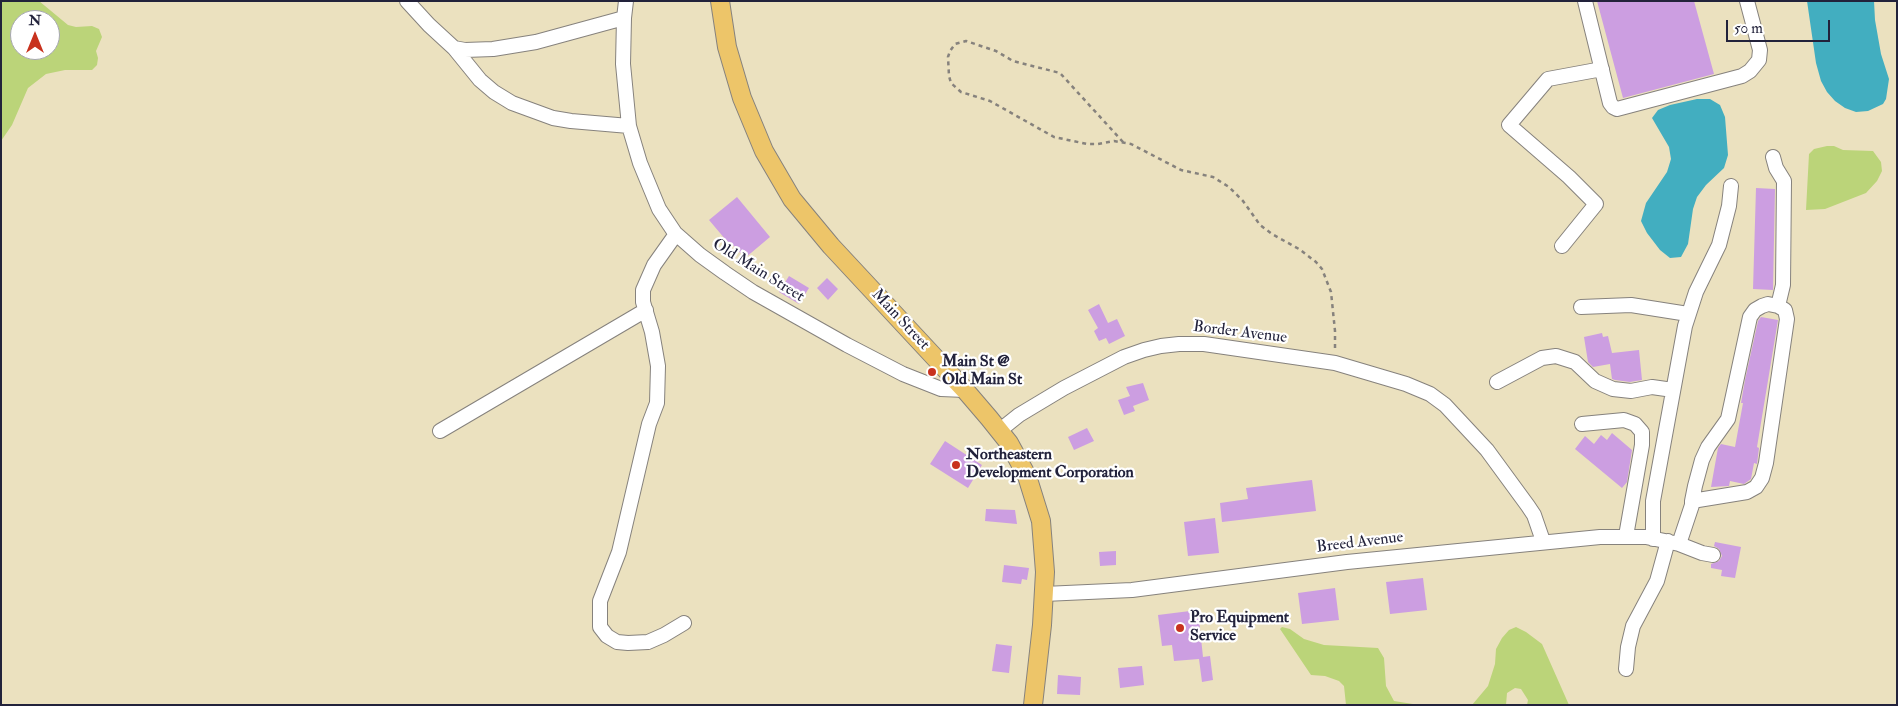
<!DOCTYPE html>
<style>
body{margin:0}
#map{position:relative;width:1898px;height:706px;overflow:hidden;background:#ebe1bf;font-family:"IM FELL Double Pica",serif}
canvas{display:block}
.frame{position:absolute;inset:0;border:2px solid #22223b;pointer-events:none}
.north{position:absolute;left:10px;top:10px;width:50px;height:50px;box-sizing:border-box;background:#fff;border:1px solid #a7a7b1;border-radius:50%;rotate:0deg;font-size:14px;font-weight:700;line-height:20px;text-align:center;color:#22223b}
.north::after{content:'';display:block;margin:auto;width:18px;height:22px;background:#c8321e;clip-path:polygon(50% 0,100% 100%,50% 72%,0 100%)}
.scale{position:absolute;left:1726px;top:20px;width:104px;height:22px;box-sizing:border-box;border:2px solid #22223b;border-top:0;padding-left:6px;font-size:15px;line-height:18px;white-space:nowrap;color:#22223b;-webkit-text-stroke:4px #fff;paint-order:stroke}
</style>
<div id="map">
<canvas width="1898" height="706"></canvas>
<div class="frame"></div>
<div class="north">N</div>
<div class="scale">50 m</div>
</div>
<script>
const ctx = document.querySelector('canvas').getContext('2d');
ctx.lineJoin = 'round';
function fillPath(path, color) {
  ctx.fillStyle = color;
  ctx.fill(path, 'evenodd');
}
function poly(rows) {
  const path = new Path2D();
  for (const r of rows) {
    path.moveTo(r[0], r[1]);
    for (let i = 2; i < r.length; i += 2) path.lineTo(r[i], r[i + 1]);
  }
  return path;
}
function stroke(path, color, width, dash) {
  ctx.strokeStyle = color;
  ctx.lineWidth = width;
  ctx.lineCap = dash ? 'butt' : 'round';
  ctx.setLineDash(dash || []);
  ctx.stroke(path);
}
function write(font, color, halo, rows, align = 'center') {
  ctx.font = font + ' "IM FELL Double Pica",serif';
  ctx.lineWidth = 4.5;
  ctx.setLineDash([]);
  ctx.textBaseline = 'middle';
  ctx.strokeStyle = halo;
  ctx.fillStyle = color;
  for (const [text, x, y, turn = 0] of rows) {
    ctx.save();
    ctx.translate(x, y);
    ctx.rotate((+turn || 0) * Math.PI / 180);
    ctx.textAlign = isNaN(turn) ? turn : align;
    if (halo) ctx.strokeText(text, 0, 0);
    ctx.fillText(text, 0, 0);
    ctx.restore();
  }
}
fillPath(poly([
 [1,1,39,1,68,25,76,27,92,26,99,29,102,37,96,51,98,58,97,65,92,70,65,70,46,74,28,88,12,125,1,141],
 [20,20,50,20,50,50,20,50],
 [1827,146,1834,146,1843,150,1873,151,1881,162,1882,171,1877,181,1866,193,1825,209,1806,210,1809,154,1814,149],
 [1282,627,1290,629,1304,639,1324,645,1378,648,1384,658,1386,686,1394,701,1419,705,1346,705,1344,686,1339,681,1325,676,1311,675,1280,629],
 [1516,627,1526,632,1542,644,1569,705,1527,705,1528,700,1521,689,1515,688,1507,693,1506,705,1472,705,1488,686,1495,664,1496,649,1502,638,1509,630]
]), '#bbd479');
fillPath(poly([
 [1807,1,1874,1,1875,20,1881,54,1889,79,1886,99,1883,104,1868,111,1856,112,1845,108,1835,101,1827,92,1821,81,1816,63],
 [1697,99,1710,99,1720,105,1725,117,1728,155,1724,168,1706,185,1697,197,1693,209,1688,244,1681,257,1670,258,1660,250,1647,233,1641,221,1646,203,1667,172,1671,159,1669,147,1652,118,1658,110,1670,105]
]), '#42aec0');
fillPath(poly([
 [1597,1,1694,1,1714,74,1623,98],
 [1756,188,1775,189,1773,290,1753,289],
 [737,197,770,237,745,258,733,245,731,246,709,220],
 [789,276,809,288,799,304,779,292],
 [827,278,838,289,828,300,817,288],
 [1099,304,1108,323,1117,319,1125,336,1109,344,1106,338,1099,341,1094,331,1098,328,1088,310],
 [1761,317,1778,320,1757,447,1759,448,1757,464,1754,463,1751,479,1744,484,1730,481,1729,486,1711,487,1718,448,1721,444,1735,447,1743,403,1741,403,1745,380,1758,321],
 [1602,333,1603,337,1608,336,1612,353,1639,350,1642,380,1630,382,1615,380,1612,379,1610,364,1593,367,1588,362,1584,337],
 [1143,383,1149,400,1133,406,1135,411,1124,415,1118,400,1130,396,1126,387],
 [1087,428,1094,441,1074,450,1068,437],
 [1612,433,1632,450,1627,482,1622,488,1575,449,1585,436,1594,444,1601,435,1607,440],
 [945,441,982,465,968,488,930,464],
 [1312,480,1316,511,1222,522,1220,503,1248,499,1246,488],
 [986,509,1015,510,1017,524,985,521],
 [1215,518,1219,553,1188,556,1184,522],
 [1715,542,1741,547,1735,578,1721,576,1722,570,1711,568,1711,564,1719,561,1722,556,1719,549,1714,546],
 [1116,551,1116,565,1100,566,1099,552],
 [1004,565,1029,568,1027,580,1022,579,1021,584,1002,582],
 [1423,578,1427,610,1390,614,1386,582],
 [1335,588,1339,620,1302,624,1298,593],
 [1198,610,1203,657,1210,656,1213,680,1202,682,1199,659,1174,661,1172,645,1162,646,1158,615],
 [996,644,1012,646,1009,673,992,671],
 [1142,666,1144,685,1120,688,1118,668],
 [1058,675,1081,677,1080,695,1057,694]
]), '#cc9ee1');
const minor = poly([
 [407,1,429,25,454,48],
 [626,1,624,18,623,64,629,126,640,163,659,209,675,233,700,255,725,273,753,292,847,345,903,374,941,389,965,390],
 [1585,1,1610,103,1613,107,1617,109,1742,76,1750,71,1759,60,1760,50,1747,1],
 [624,18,536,42,493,49,465,50,454,48,480,80,494,92,512,103,553,118,571,121,629,126],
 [1773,157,1776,168,1784,181,1783,285,1778,306],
 [676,234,654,265,643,290,643,302,652,332,658,366,657,403,649,424,619,552,600,601,600,627,607,636,617,642,628,643,648,642,664,635,684,623],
 [1562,246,1596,204,1569,177,1509,125,1548,79,1602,69],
 [1581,307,1631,305,1688,314],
 [1497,382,1542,358,1556,356,1575,362,1595,381,1613,389,1631,391,1652,387,1673,390],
 [1582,424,1624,420,1635,424,1642,432,1642,445,1626,536],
 [440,431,646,310],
 [999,431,1019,415,1064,388,1124,357,1144,350,1161,346,1179,344,1204,344,1335,363,1406,384,1430,394,1445,405,1487,450,1528,506,1534,515,1543,541],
 [1653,539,1653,501,1685,326,1696,292,1719,245,1729,206,1731,186],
 [1679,544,1692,505,1692,501,1695,486,1702,460,1708,447,1728,419,1750,317,1755,310,1762,306,1768,304,1778,306,1785,310,1787,319,1766,463,1762,478,1756,487,1747,492,1692,501],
 [1044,594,1132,590,1347,562,1600,537,1646,537,1679,544,1702,553,1713,555],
 [1626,669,1628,647,1633,626,1657,581,1668,541]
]);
const major = poly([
 [720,1,727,47,742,98,764,151,792,199,831,246,965,390,989,418,1009,443,1027,476,1041,521,1045,572,1042,625,1033,705]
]);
stroke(minor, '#86827d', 16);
stroke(major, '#86827d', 20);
stroke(poly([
 [1123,142,1060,73,1013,61,996,51,966,41,955,44,950,51,948,57,949,76,951,83,961,92,990,101,1054,137,1087,144,1098,144,1114,141,1131,144,1181,170,1213,177,1229,187,1243,201,1260,225,1272,234,1299,249,1316,262,1322,269,1331,292,1335,331,1335,351]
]), '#86827d', 2.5, [4, 4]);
stroke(minor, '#fff', 14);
stroke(major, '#edc569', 18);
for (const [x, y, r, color] of [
 [932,372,5,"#c8321e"],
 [956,465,5,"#c8321e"],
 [1180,628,5,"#c8321e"]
]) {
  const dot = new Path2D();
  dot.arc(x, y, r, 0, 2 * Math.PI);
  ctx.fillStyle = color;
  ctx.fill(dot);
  stroke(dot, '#fff', 2);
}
write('16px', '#22223b', '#fff', [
 ["Old Main Street",758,271,32],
 ["Main Street",900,320,47],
 ["Border Avenue",1240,333,7],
 ["Breed Avenue",1360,543,-7]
]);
write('bold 16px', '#22223b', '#fff', [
 ["Main St @",942,363],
 ["Old Main St",942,381],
 ["Northeastern",966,456],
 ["Development Corporation",966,474],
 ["Pro Equipment",1190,619],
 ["Service",1190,637]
], 'left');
</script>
